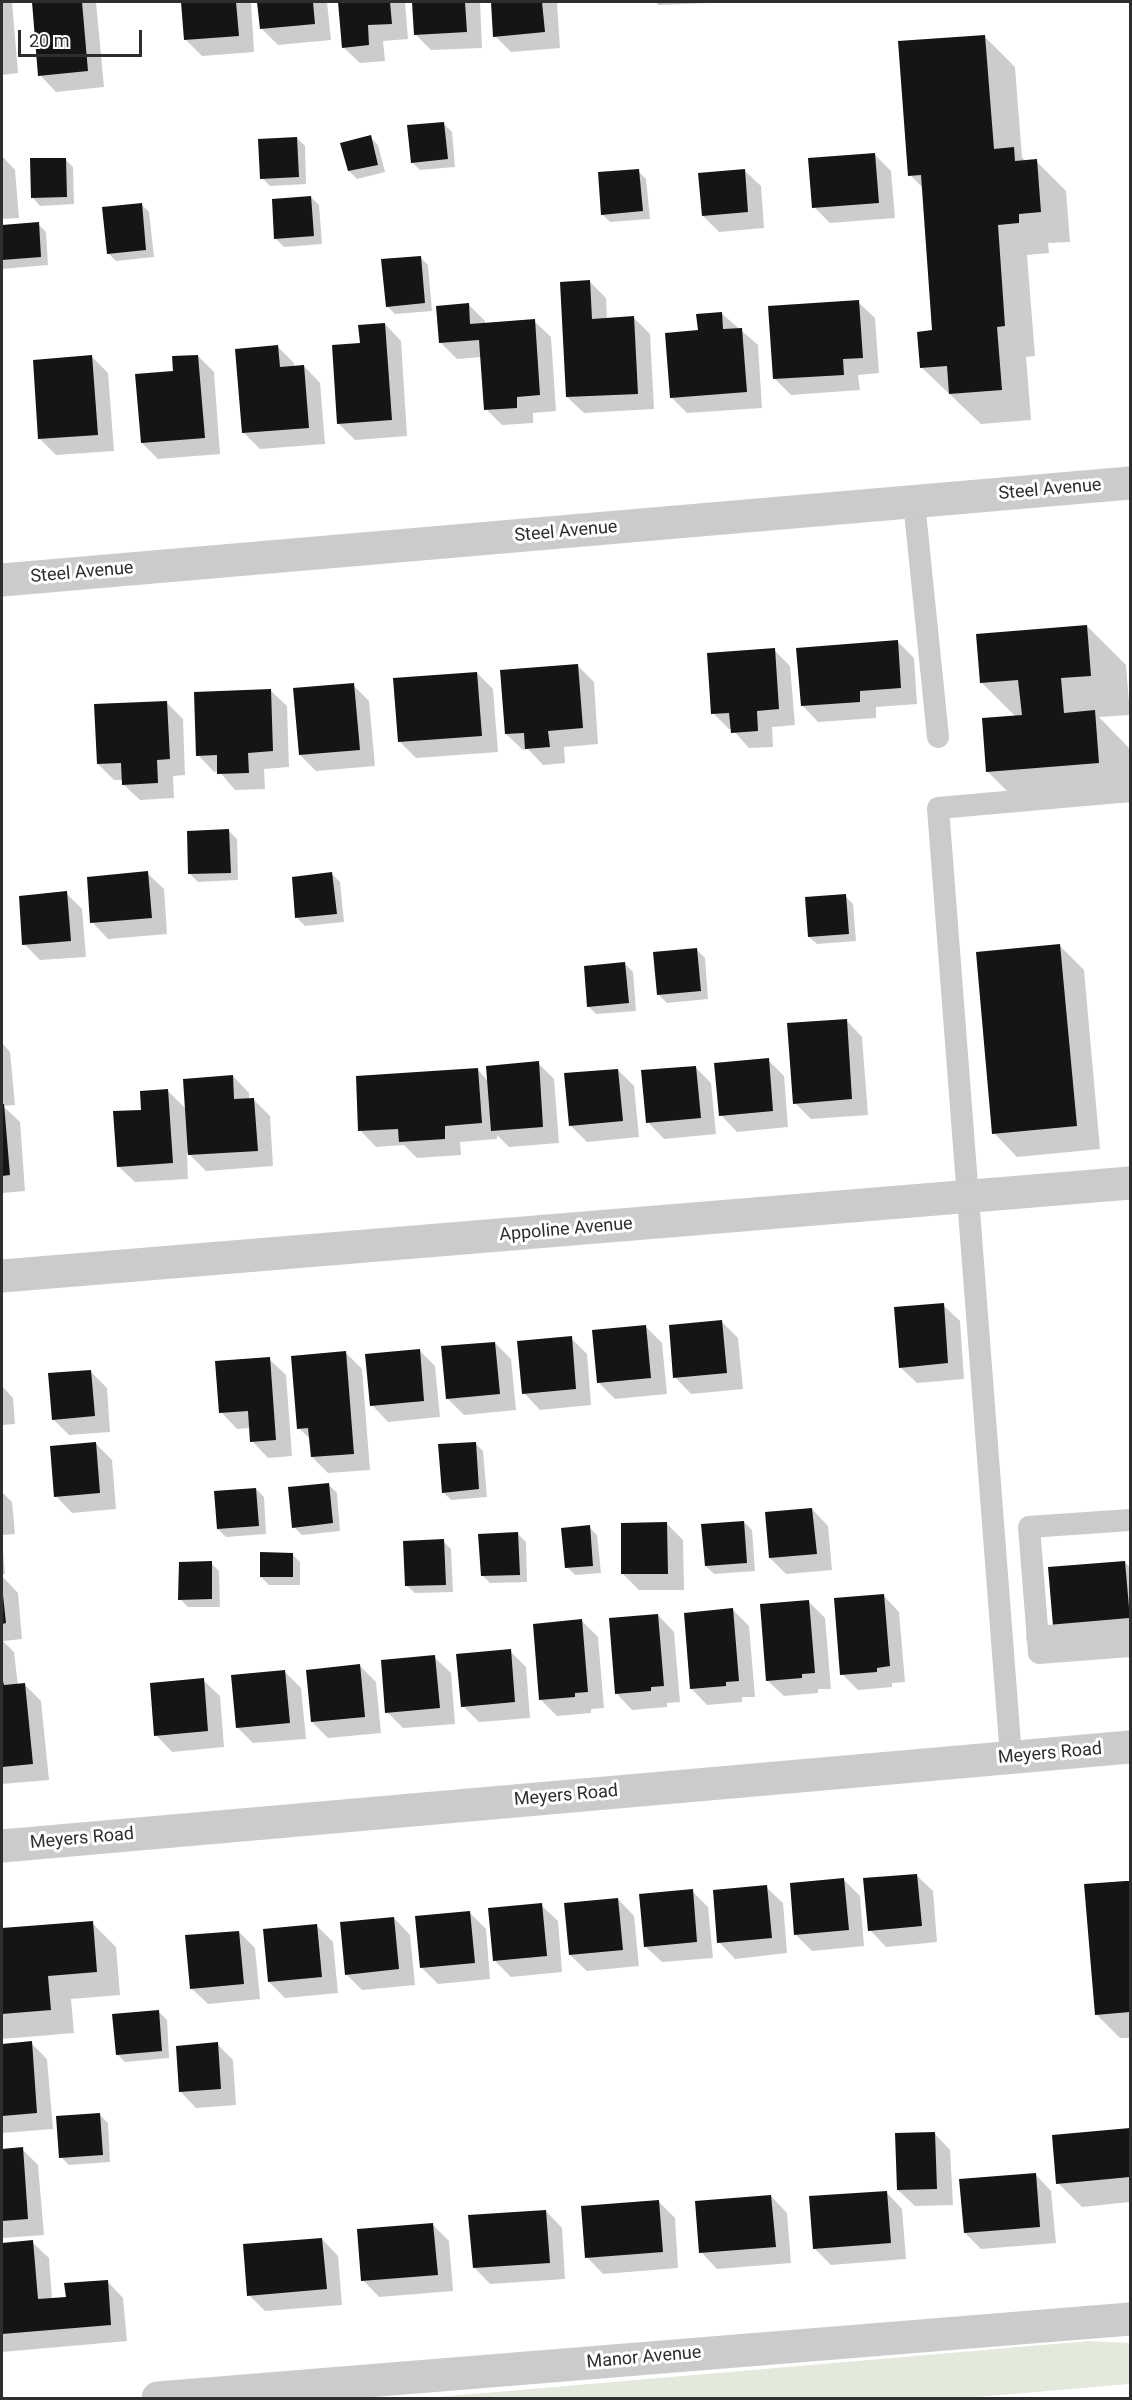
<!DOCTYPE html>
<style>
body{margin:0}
#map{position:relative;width:1132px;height:2400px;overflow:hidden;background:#fff;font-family:Roboto,sans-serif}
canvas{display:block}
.frame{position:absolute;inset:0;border:3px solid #2e2e2e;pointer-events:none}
.scale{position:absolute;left:18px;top:30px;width:124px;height:27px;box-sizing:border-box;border:3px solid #2e2e2e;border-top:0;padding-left:8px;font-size:18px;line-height:21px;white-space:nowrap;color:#2e2e2e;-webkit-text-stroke:4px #fff;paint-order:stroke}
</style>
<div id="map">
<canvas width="1132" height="2400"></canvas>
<div class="frame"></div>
<div class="scale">20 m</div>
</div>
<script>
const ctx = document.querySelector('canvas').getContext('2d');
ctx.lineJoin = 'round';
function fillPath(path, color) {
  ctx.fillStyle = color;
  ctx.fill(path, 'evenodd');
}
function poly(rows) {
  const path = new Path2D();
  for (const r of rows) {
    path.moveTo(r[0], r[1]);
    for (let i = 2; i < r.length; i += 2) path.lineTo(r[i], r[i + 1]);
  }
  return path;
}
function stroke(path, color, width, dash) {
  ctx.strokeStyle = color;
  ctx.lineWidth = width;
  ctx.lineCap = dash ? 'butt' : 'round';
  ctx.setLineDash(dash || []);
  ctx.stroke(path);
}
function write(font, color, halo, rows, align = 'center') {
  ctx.font = font + ' Roboto,sans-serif';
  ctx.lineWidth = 6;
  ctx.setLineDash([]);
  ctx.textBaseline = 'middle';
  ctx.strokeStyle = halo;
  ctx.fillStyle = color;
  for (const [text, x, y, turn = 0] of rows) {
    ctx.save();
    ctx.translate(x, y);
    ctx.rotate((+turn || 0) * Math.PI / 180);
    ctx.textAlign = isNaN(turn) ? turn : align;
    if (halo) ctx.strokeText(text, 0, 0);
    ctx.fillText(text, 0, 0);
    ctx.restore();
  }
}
fillPath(poly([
 [1089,2341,1130,2343,1130,2384,965,2398,427,2398]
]), '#e3eadc');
fillPath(poly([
 [2,2,12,2,18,73,2,75],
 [33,2,96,2,104,87,56,92,40,75],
 [182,2,251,2,254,52,202,56,185,39],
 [259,2,327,2,331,40,278,45,261,28],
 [339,2,405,2,408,39,383,41,385,61,360,63,343,47],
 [414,2,480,2,482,48,431,50,415,34],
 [492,2,557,2,560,48,511,52,495,36],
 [655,2,709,2,709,3,659,5],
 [985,37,1015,67,1022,157,1026,162,1036,161,1066,191,1070,242,1048,243,1049,253,1027,255,1035,356,1026,357,1031,420,981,424,921,367,934,332,924,189,910,175],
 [444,124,452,132,455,167,420,170,412,162],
 [370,137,378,145,385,172,357,179,349,171],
 [297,138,305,146,306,184,270,186,262,178],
 [875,155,891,171,895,218,830,223,814,207],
 [2,156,15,170,19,218,2,219],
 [65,159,73,167,74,204,40,206,33,198],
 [744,170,761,186,764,228,719,232,703,216],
 [638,171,646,179,650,219,610,222,602,214],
 [311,197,319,205,322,244,284,247,276,239],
 [141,204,149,212,154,257,116,261,108,253],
 [38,224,46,232,48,265,2,269,2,226],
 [420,257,428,265,432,311,395,314,387,306],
 [590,282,606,298,607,319,634,318,650,334,654,409,584,413,567,397],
 [858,302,875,318,879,373,858,375,860,390,791,395,775,379],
 [469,305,485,321,485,324,534,321,551,337,556,411,533,413,533,423,502,425,486,409,482,357,457,359,440,342],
 [721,313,758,345,762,408,687,413,671,397,700,332],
 [385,324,401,341,407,436,355,440,339,424,362,344],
 [277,346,294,363,294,367,304,366,320,383,325,444,260,449,244,433],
 [198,356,214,372,220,454,158,459,142,443,175,372],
 [92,357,108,373,114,451,56,455,40,439],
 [1087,626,1126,665,1130,715,1099,717,1130,749,1130,802,1026,810,987,771,1016,717,981,682],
 [897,641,914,658,917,704,876,707,876,718,818,722,802,705],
 [774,650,790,666,795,725,772,727,773,747,749,748,732,729,729,729,713,713],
 [577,665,594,682,598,744,564,747,565,763,543,765,528,749,523,750,506,734],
 [477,673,493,689,498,752,416,758,400,742],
 [353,685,369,701,375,766,316,771,300,755],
 [270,690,287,706,289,767,264,769,265,789,235,790,219,771,214,772,198,755],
 [167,703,183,719,185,775,173,776,174,798,140,800,123,784,123,780,114,780,98,764],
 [229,831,237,839,238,880,198,882,190,874],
 [147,873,164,889,167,934,108,939,92,922],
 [332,874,340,882,344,922,305,926,297,918],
 [66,893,82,909,86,957,40,960,24,944],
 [845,896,853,904,856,941,817,944,809,937],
 [1060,946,1084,970,1100,1149,1017,1157,994,1133],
 [697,950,705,958,708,999,667,1003,659,995],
 [625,964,633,972,636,1011,596,1014,588,1006],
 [846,1020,862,1037,868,1115,811,1119,795,1103],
 [2,1043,10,1052,15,1105,3,1106,20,1122,25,1191,2,1193],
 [768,1060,784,1076,788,1127,737,1132,721,1115],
 [538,1063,554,1079,559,1143,509,1147,497,1135,497,1139,460,1142,461,1155,417,1158,404,1145,376,1147,360,1130,478,1070,488,1081],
 [695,1067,711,1083,716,1134,664,1139,648,1122],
 [618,1070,634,1086,639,1137,587,1142,570,1125],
 [233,1076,249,1093,249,1100,254,1100,270,1116,273,1166,206,1171,187,1152,188,1179,135,1182,118,1166,143,1111,168,1091,187,1110],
 [943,1305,960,1321,964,1379,917,1383,900,1367],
 [722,1322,738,1338,743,1389,691,1394,675,1377],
 [646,1327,662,1343,667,1394,615,1399,598,1382],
 [571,1338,587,1354,591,1405,540,1410,524,1393],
 [495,1343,511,1359,516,1410,464,1415,447,1398],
 [419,1350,435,1366,440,1417,388,1422,372,1405],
 [346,1353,362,1369,370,1470,328,1473,312,1457,311,1440,299,1428],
 [269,1359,286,1375,292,1456,268,1458,252,1441,251,1428,237,1429,221,1412],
 [90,1371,107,1388,110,1432,69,1435,53,1419],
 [2,1386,13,1398,15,1424,2,1425],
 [475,1443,483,1451,487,1497,451,1500,443,1492],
 [96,1444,112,1460,116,1509,72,1513,56,1496],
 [329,1485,337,1493,340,1531,302,1535,294,1527],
 [256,1489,264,1497,266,1534,226,1537,218,1529],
 [2,1492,12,1502,15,1534,2,1535],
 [812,1509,828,1526,832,1570,786,1574,770,1558],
 [744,1522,752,1530,755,1571,714,1574,706,1566],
 [666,1523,683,1540,684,1590,639,1590,623,1574],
 [589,1527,597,1535,601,1573,575,1575,567,1567],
 [518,1534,526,1542,527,1582,490,1583,482,1575],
 [2,1539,5,1574,2,1574],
 [443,1541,451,1549,453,1592,415,1593,407,1586],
 [292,1554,300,1562,300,1585,269,1585,261,1577],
 [1125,1562,1130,1568,1130,1644],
 [211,1563,219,1571,220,1607,188,1607,180,1599],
 [2,1576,18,1593,22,1639,3,1641,14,1652,18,1686,25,1685,41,1701,49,1780,2,1784],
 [883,1595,899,1612,905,1682,892,1683,892,1687,858,1690,842,1674],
 [809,1602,825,1618,831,1689,818,1689,818,1693,784,1696,767,1680],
 [733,1610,749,1626,755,1697,742,1697,742,1702,707,1705,691,1688],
 [658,1615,674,1632,680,1702,667,1703,667,1707,632,1710,616,1693],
 [582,1621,598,1637,604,1708,591,1709,591,1713,557,1716,540,1699],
 [510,1651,526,1667,530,1718,479,1722,463,1706],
 [434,1657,451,1673,455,1724,403,1728,387,1712],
 [360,1666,376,1682,381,1733,328,1738,312,1722],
 [285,1672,301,1688,306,1739,253,1743,237,1727],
 [203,1680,220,1696,224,1747,172,1752,156,1735],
 [916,1875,933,1891,937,1942,886,1947,870,1930],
 [843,1879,860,1896,864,1946,812,1951,796,1935],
 [1130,1883,1130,2038,1120,2038,1097,2015,1086,1886],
 [766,1887,783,1903,787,1953,735,1959,719,1942],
 [692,1891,708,1907,713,1958,662,1962,645,1946],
 [618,1899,634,1916,639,1966,587,1971,570,1955],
 [541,1905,558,1921,562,1972,511,1977,495,1961],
 [469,1912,486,1929,490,1979,438,1984,422,1968],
 [394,1918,410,1935,415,1985,362,1990,346,1974],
 [92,1923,116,1947,120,1995,71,1999,74,2033,2,2039,2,1930],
 [317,1926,333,1942,338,1993,285,1998,269,1982],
 [239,1932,255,1948,260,1999,208,2004,191,1988],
 [159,2012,167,2020,169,2058,125,2062,117,2054],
 [31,2043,47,2059,53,2129,2,2133,2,2045],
 [217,2044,233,2060,236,2105,196,2108,180,2091],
 [100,2115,108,2123,110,2162,69,2165,61,2157],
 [1130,2129,1130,2202,1082,2207,1058,2183,1053,2136],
 [934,2133,950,2150,953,2205,915,2206,898,2190],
 [22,2149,38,2165,44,2235,2,2238,2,2151],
 [1035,2174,1051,2191,1056,2243,981,2249,965,2233],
 [886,2192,902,2209,906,2259,831,2265,814,2248],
 [771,2196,787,2213,791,2263,717,2269,701,2252],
 [659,2202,675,2218,678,2268,603,2274,587,2257],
 [546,2211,562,2228,565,2279,490,2284,474,2267],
 [432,2224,449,2241,453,2291,379,2297,363,2280],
 [322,2239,338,2256,342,2305,265,2311,249,2295],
 [32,2242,49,2258,52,2299,67,2298,107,2281,123,2298,127,2341,2,2352,2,2244]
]), '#0003');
fillPath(poly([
 [32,2,82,2,88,71,38,76],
 [181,2,236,2,239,36,184,40],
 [257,2,313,2,315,24,260,29],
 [338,2,390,2,392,24,368,25,369,45,342,48],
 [412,2,465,2,467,32,414,35],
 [491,2,542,2,545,32,493,37],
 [985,35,994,149,1014,147,1015,161,1037,159,1041,212,1019,214,1019,223,998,225,1005,326,997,327,1002,390,949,394,947,366,920,368,917,332,932,330,921,175,908,176,898,41],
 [444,122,448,159,411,163,407,125],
 [371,135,378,165,348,171,340,143],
 [297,137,299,177,260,179,258,139],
 [875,153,879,203,812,208,808,158],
 [30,158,66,158,67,197,31,198],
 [639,169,643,211,601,215,598,172],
 [745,169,748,212,702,216,698,173],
 [311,196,314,236,274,239,272,199],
 [142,203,146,250,107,254,102,207],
 [39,222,41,257,2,260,2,225],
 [421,256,425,303,386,307,381,259],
 [590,280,592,319,634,316,638,394,566,397,560,282],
 [859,300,863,358,843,359,844,375,773,379,768,306],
 [469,303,470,324,535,319,540,395,517,397,517,408,484,410,479,340,439,343,436,306],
 [722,312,723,329,742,328,747,392,670,398,665,333,698,330,696,314],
 [385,323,392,420,337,424,332,345,360,343,358,325],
 [278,345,280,367,304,365,309,428,242,433,235,349],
 [92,355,98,435,38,439,33,360],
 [198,355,205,438,141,443,135,374,173,371,172,356],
 [1087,625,1091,676,1061,678,1064,713,1095,710,1099,763,986,772,982,718,1022,715,1018,680,980,683,976,634],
 [898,640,901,688,860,691,860,702,801,706,796,648],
 [775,648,779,709,757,711,758,731,731,733,729,713,711,714,707,653],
 [578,664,583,728,548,731,550,747,525,749,524,733,505,734,500,670],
 [477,672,482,736,398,742,393,678],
 [354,683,360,750,299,755,293,688],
 [271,689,273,751,248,753,249,773,217,774,217,755,196,756,194,692],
 [167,701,170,759,157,760,158,783,122,785,121,763,97,764,94,704],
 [229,829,231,873,188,874,187,831],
 [148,871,152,918,90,923,87,877],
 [332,872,337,914,295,918,292,877],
 [67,891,71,941,22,945,19,896],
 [846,894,849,934,808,937,805,897],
 [1060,944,1077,1126,992,1134,976,952],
 [697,948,701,991,657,995,653,952],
 [625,962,629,1003,587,1007,584,966],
 [847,1019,852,1099,793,1104,787,1023],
 [769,1058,773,1111,719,1116,714,1063],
 [539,1061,543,1127,491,1131,486,1066],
 [696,1066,701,1118,646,1123,641,1070],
 [478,1068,482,1123,445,1126,445,1139,399,1142,398,1129,358,1131,356,1076],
 [618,1069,623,1121,569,1126,564,1073],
 [233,1075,234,1099,254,1098,258,1151,188,1155,183,1079],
 [168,1089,173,1163,117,1167,113,1111,141,1110,140,1091],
 [2,1104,4,1104,10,1175,2,1176],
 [944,1303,948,1363,899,1368,894,1307],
 [722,1320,727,1373,673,1378,669,1325],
 [646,1325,651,1378,597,1383,592,1330],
 [572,1336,576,1389,522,1394,517,1341],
 [495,1342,500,1394,446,1399,441,1346],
 [420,1349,424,1401,370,1406,365,1354],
 [346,1351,354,1454,311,1457,308,1428,297,1429,291,1356],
 [270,1357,276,1440,250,1442,248,1411,219,1413,215,1361],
 [91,1370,95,1416,52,1420,48,1373],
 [96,1442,100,1493,54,1497,50,1446],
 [476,1442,479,1489,442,1493,438,1444],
 [329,1483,333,1523,292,1528,288,1487],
 [256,1488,259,1526,217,1529,214,1491],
 [812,1508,817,1554,769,1558,765,1512],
 [744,1521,747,1563,705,1566,701,1524],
 [667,1522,668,1574,621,1574,621,1523],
 [590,1525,593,1566,565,1568,561,1528],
 [518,1532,520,1575,481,1576,478,1534],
 [444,1539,446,1585,405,1586,403,1541],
 [260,1552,293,1553,293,1577,260,1577],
 [212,1561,212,1599,178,1600,179,1562],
 [1125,1561,1130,1619,1053,1626,1048,1567],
 [2,1586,6,1623,2,1624],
 [884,1594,890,1666,877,1668,877,1672,840,1675,834,1598],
 [809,1600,815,1673,802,1674,802,1678,766,1681,760,1604],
 [733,1608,739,1681,726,1682,726,1686,690,1689,684,1613],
 [658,1614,664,1686,651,1687,651,1691,615,1694,609,1618],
 [582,1619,588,1692,575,1693,575,1697,539,1700,533,1624],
 [511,1649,515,1702,461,1707,456,1654],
 [435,1655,440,1708,385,1713,381,1660],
 [360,1664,365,1717,311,1722,306,1670],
 [285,1670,290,1723,236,1728,231,1675],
 [2,1677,4,1685,25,1683,33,1764,2,1767],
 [204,1678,208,1731,154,1736,150,1683],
 [917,1874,922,1926,868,1931,863,1878],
 [844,1878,849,1930,794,1935,790,1883],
 [1126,1881,1130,1881,1130,2012,1095,2015,1084,1884],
 [767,1885,772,1938,717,1943,713,1890],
 [693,1889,697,1942,644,1947,639,1894],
 [618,1898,623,1950,569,1955,564,1903],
 [542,1903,547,1956,493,1961,488,1908],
 [470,1911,475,1963,420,1968,415,1916],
 [394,1917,399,1969,345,1975,340,1922],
 [93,1921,97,1972,48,1976,51,2010,2,2014,2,1928],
 [317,1924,322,1977,268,1982,263,1929],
 [239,1931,244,1984,190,1989,185,1935],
 [159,2010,162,2051,116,2055,112,2014],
 [32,2041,37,2113,2,2116,2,2044],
 [218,2042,221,2089,179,2092,176,2046],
 [100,2113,103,2155,59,2158,56,2116],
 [1130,2128,1130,2177,1056,2184,1052,2135],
 [935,2132,937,2189,897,2190,895,2133],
 [23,2147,28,2219,2,2221,2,2149],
 [1036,2173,1040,2227,964,2233,959,2179],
 [887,2191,891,2243,813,2249,809,2196],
 [771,2195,776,2247,699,2253,695,2201],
 [659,2200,663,2252,585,2258,581,2206],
 [546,2210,550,2263,473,2268,468,2215],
 [433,2223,438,2275,361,2281,357,2229],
 [322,2238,327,2289,247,2296,243,2244],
 [33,2240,38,2299,66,2297,64,2283,108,2280,111,2325,2,2334,2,2243]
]), '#151515');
stroke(poly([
 [914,502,938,737],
 [1130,1520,1029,1527,1039,1653,1130,1646],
 [1037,1637,1130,1629],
 [1011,1757,938,808,1130,791]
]), '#cbcbcb', 22);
stroke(poly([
 [2,580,1130,483],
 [2,1276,1130,1183],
 [158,2398,1130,2319]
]), '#cbcbcb', 33);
stroke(poly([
 [2,1846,1130,1747]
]), '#cbcbcb', 33);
write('18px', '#2e2e2e', '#fff', [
 ["Steel Avenue",1050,490,-5],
 ["Steel Avenue",566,532,-5],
 ["Steel Avenue",82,573,-5],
 ["Appoline Avenue",566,1230,-5],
 ["Meyers Road",1050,1754,-5],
 ["Meyers Road",566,1796,-5],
 ["Meyers Road",82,1839,-5],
 ["Manor Avenue",644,2358,-5]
]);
</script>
